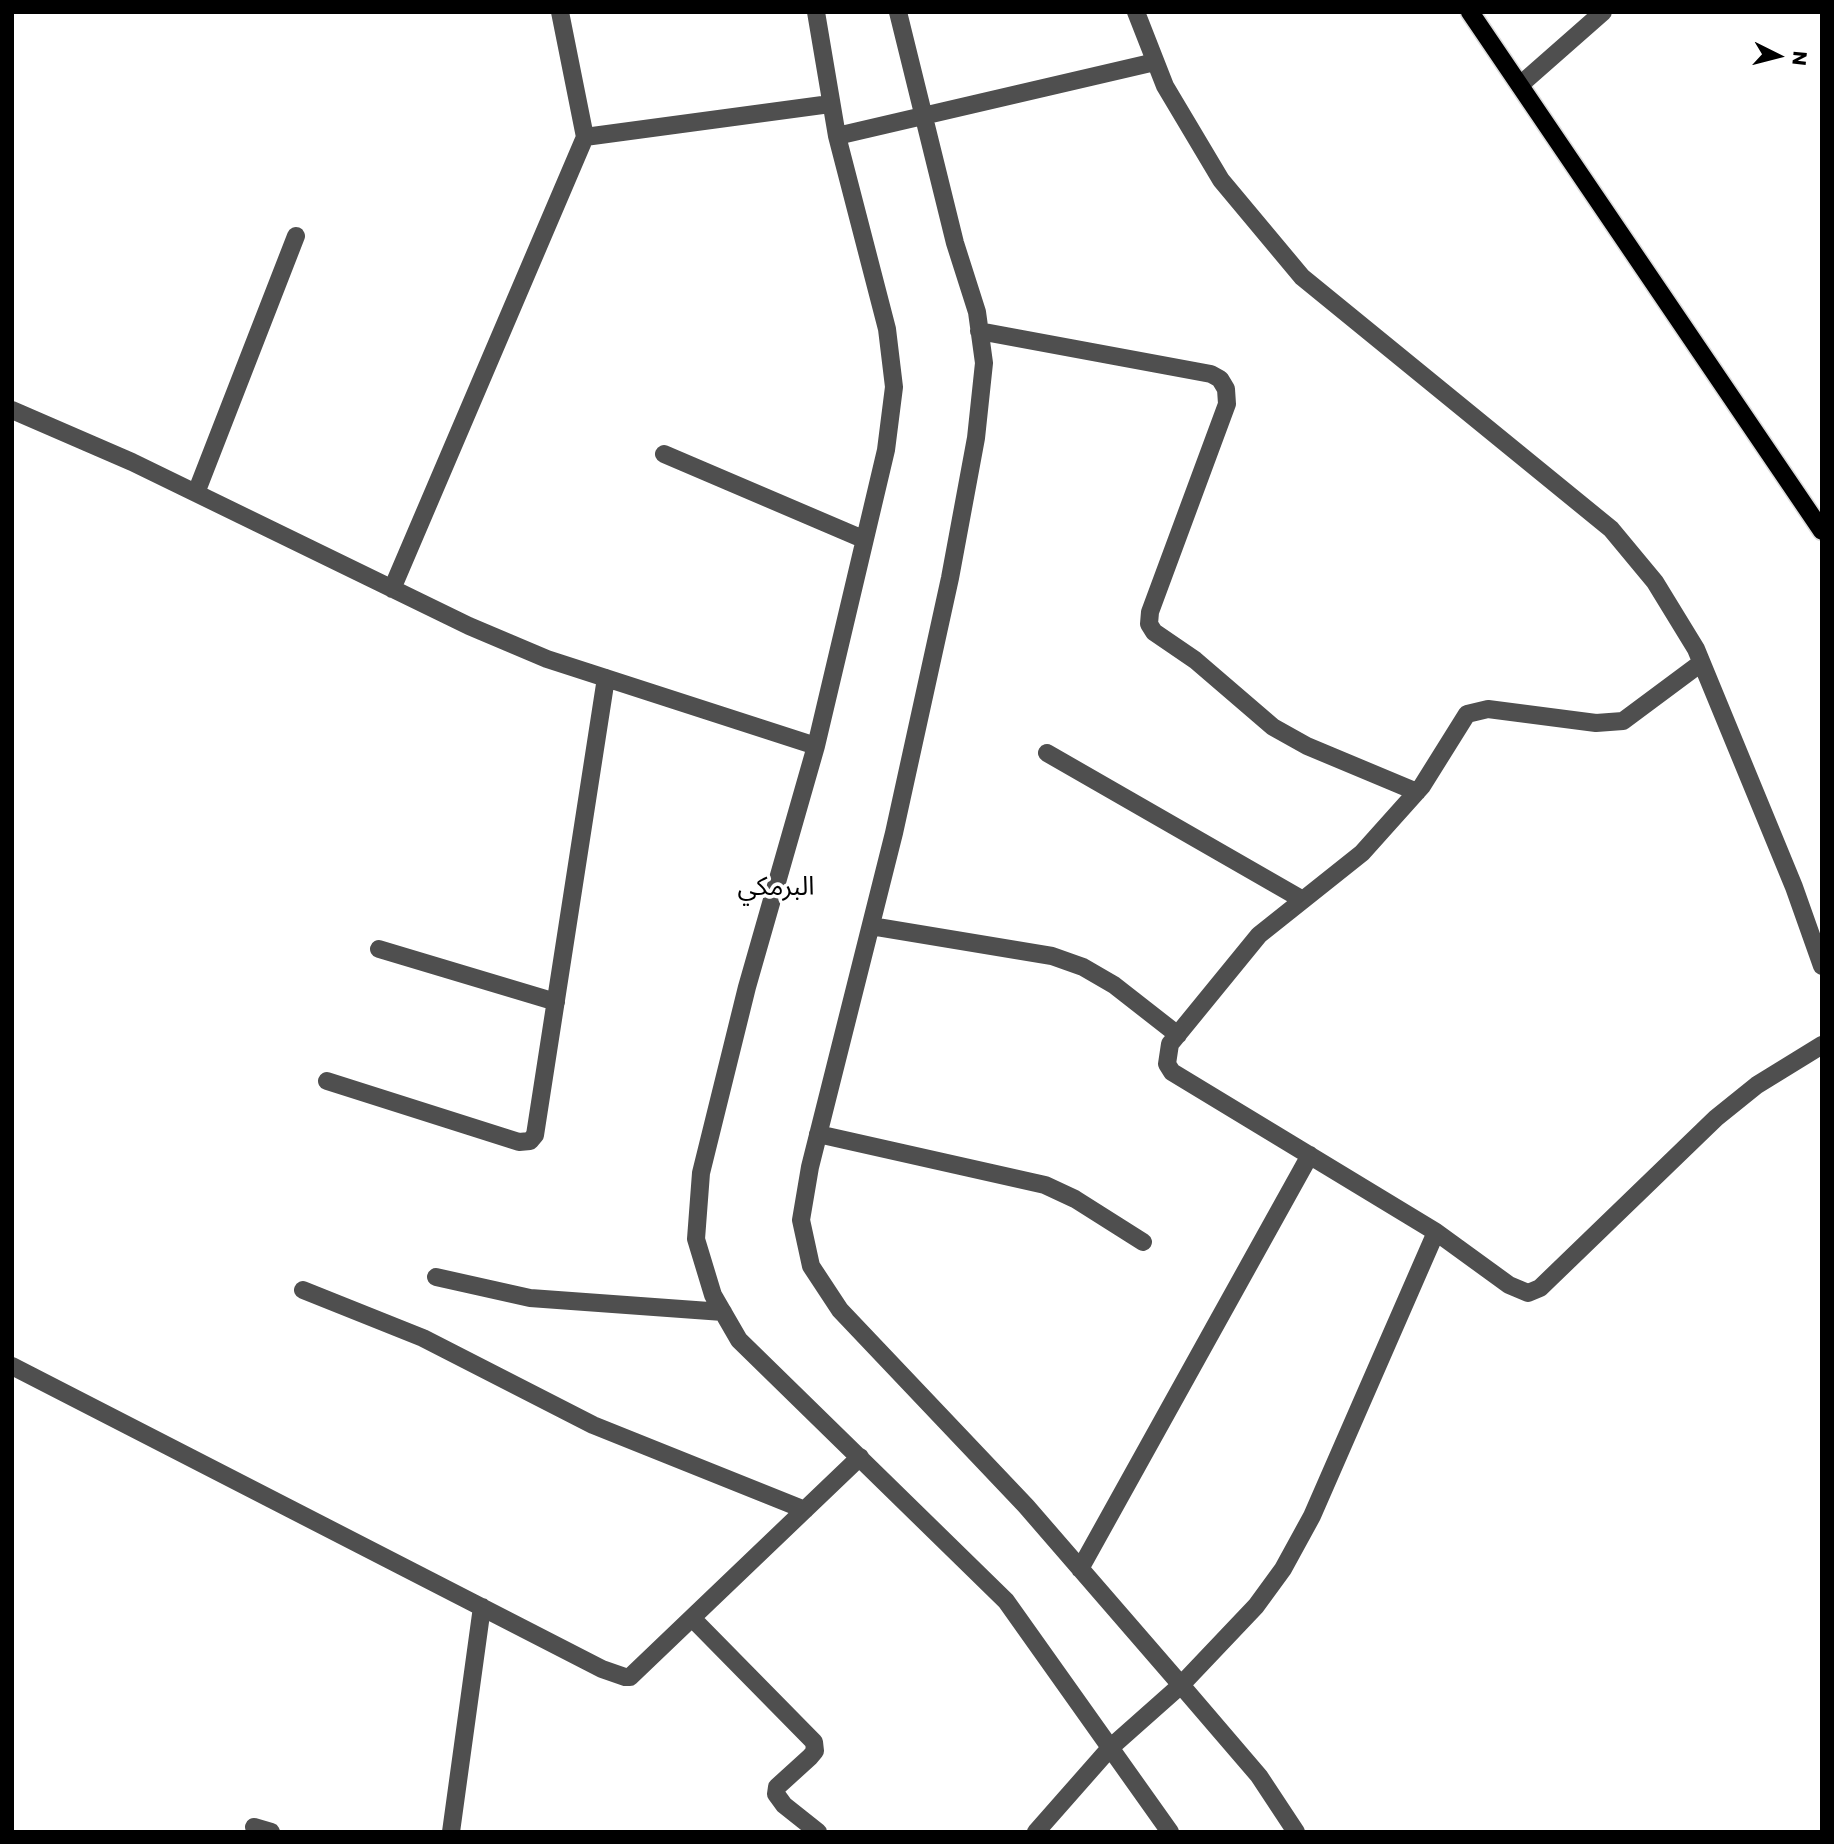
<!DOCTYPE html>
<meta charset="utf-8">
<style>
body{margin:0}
#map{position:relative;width:1834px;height:1844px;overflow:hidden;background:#fff;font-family:Poppins,sans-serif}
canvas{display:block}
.frame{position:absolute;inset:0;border:14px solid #000;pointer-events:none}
.north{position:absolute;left:1743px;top:21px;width:70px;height:70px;-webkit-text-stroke:5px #fff;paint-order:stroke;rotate:96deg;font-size:19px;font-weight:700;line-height:28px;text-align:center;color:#000}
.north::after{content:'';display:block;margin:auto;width:24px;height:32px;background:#000;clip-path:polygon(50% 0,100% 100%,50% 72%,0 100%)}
</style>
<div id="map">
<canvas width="1834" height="1844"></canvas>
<div class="frame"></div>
<div class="north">N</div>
</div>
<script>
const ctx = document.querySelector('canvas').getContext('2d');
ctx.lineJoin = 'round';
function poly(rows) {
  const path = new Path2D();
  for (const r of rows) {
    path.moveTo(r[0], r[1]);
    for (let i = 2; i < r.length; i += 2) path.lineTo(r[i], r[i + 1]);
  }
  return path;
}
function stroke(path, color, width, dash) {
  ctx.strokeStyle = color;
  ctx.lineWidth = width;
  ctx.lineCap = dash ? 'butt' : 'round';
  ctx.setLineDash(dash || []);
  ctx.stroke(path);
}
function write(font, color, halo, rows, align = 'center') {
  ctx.font = font + ' Poppins,"Noto Sans Arabic",sans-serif';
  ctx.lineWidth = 7;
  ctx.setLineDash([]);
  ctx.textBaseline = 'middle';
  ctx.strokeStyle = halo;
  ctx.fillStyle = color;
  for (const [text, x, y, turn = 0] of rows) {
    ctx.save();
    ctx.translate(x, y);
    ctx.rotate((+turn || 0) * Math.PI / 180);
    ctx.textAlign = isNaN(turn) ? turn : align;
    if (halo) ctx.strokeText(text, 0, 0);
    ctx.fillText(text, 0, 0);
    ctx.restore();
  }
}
const major = poly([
 [1470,12,1822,531]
]);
stroke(major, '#dbdbdb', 21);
stroke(poly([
 [816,12,837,136,887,329,894,387,886,450,816,746,747,987,701,1173,696,1239,713,1295,739,1340,1006,1601,1170,1832],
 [898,12,955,243,977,312,984,363,976,438,950,578,894,833,810,1167,801,1220,811,1266,840,1310,1026,1506,1181,1685,1259,1776,1296,1832],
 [1136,12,1165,86,1221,180,1302,277,1611,529,1655,582,1696,649,1794,887,1822,966],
 [1520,85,1603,12],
 [837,136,1155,62],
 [585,137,830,104],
 [979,331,1211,374,1220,379,1226,389,1227,404,1150,612,1149,624,1154,632,1195,660,1273,727,1307,746,1417,792],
 [12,410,132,462,469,626,547,659,816,746],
 [664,454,863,539],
 [196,493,296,236],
 [392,589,585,137,560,12],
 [1701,663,1623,721,1596,723,1488,709,1467,714,1422,786,1362,853,1259,935,1170,1044,1167,1064,1172,1072,1436,1232,1509,1285,1528,1293,1540,1288,1716,1118,1757,1085,1822,1045],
 [1047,753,1303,900],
 [871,926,1052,956,1083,967,1114,985,1178,1035],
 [379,949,556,1002],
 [327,1081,519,1142,530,1141,535,1135,606,678],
 [818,1134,1045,1185,1075,1199,1143,1242],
 [436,1277,530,1298,723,1312],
 [303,1290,423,1338,593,1425,805,1510],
 [12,1366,602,1669,625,1677,630,1677,860,1457],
 [1080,1569,1310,1155],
 [692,1618,814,1742,815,1751,810,1757,777,1787,776,1794,784,1805,818,1832],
 [254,1827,271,1832],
 [451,1832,482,1607],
 [1036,1832,1110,1748,1181,1685,1256,1606,1283,1569,1312,1516,1436,1232]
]), '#4f4f4f', 18);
stroke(major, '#000', 18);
write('26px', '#000', '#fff', [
 ["البرمكي",776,888]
]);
</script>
